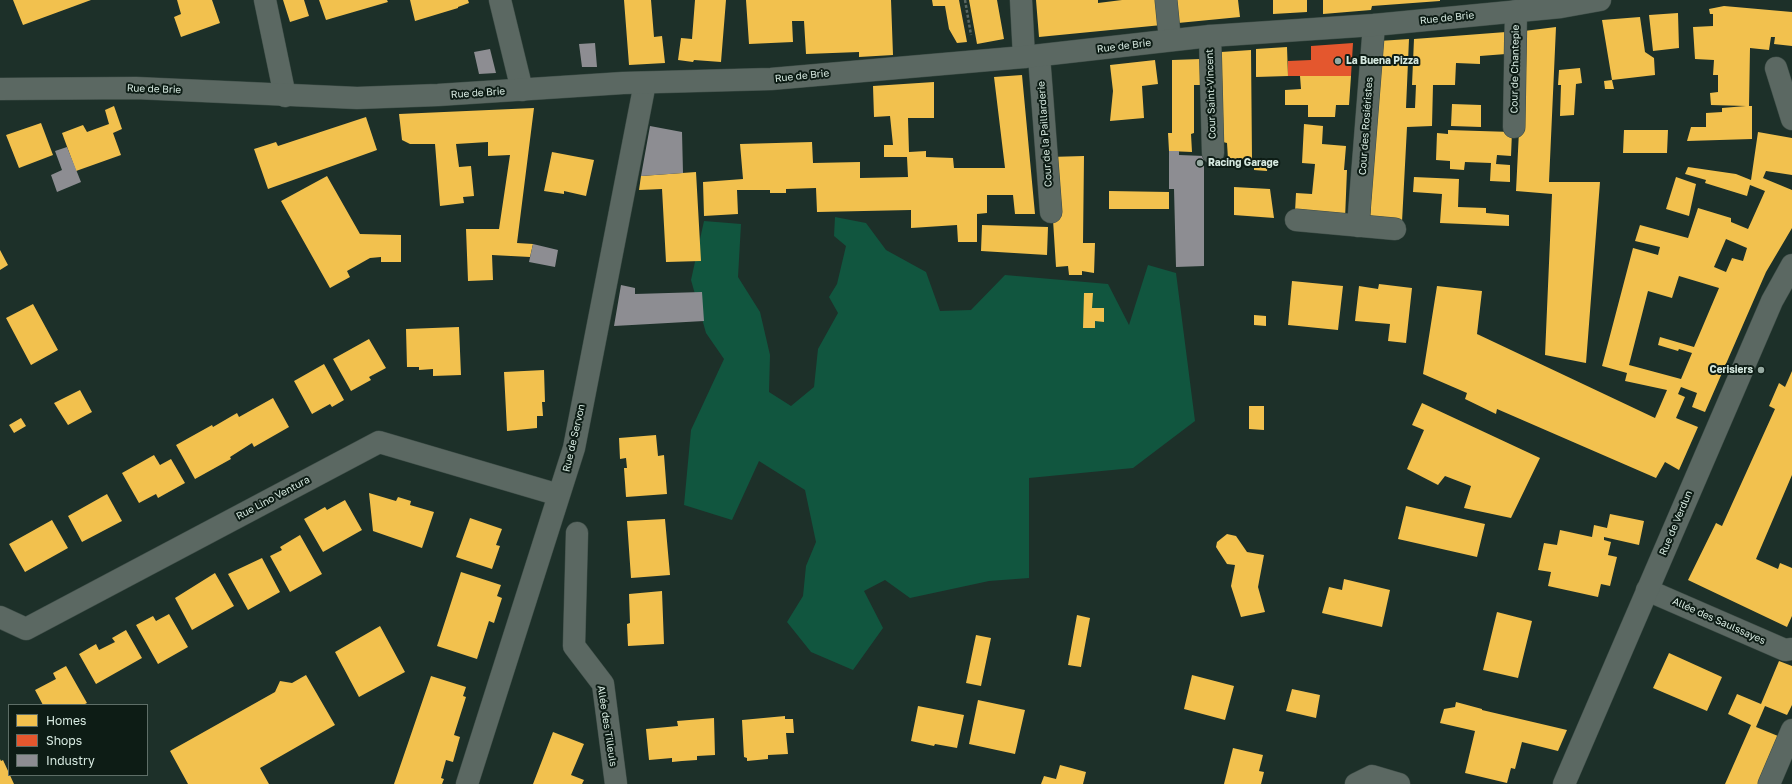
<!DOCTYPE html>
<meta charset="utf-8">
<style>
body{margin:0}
#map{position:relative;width:1792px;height:784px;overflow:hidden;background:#1d3029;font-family:"Golos Text",sans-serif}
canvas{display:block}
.legend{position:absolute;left:8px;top:704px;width:140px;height:72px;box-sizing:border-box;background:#0d1c15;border:1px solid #5e6e67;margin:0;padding:5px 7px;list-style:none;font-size:12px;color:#d7eae1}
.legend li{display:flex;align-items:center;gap:8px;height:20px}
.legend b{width:20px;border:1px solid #5e6e67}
</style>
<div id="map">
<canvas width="1792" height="784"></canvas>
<ul class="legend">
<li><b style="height:11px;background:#f2c14e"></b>Homes</li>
<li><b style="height:11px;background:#e4572e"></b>Shops</li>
<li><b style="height:11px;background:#8d8d92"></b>Industry</li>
</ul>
</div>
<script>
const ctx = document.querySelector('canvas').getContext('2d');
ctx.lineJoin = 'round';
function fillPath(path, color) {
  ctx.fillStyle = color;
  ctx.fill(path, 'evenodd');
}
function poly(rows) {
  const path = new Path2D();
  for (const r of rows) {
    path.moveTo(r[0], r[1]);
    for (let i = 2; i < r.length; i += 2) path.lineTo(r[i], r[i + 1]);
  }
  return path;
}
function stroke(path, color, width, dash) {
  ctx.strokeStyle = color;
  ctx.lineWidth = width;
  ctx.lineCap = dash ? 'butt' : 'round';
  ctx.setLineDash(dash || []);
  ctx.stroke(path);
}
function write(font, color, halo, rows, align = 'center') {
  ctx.font = font + ' "Golos Text",sans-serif';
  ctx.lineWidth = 4;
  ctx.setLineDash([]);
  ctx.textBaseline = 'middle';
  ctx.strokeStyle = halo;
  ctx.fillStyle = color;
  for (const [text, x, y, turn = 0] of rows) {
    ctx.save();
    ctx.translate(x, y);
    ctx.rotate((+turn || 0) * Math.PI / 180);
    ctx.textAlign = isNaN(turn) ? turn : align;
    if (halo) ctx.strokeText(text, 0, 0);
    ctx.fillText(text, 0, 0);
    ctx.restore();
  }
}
fillPath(poly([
 [835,217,866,223,886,250,926,272,940,311,971,310,1005,275,1108,284,1129,325,1148,265,1176,273,1195,421,1133,468,1029,478,1029,578,989,581,910,598,885,580,864,591,883,628,853,670,811,652,787,622,803,596,806,566,816,542,805,490,759,461,732,520,684,505,691,430,724,359,706,333,691,280,704,221,741,224,738,277,760,312,770,355,769,392,791,406,814,387,818,349,838,313,829,297,837,284,846,246,834,236]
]), '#11563f');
fillPath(poly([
 [13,0,91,0,23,25],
 [177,0,212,0,220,23,181,37,174,17,181,14],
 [283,0,304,0,309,16,290,22],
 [319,0,387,0,388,2,326,20],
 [410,0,468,0,469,3,458,7,458,8,415,21],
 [624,0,651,0,654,37,662,36,665,63,629,65],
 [695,0,726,0,721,62,694,60,693,62,678,60,681,38,692,39],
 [746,0,891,0,893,55,859,57,859,52,806,54,804,21,792,21,793,42,749,44],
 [932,0,959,0,967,42,957,43,949,29,945,6,933,6],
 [969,0,997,0,1004,39,977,44],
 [1036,0,1098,0,1098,3,1122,0,1159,0,1162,25,1039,37],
 [1176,0,1238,0,1240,17,1178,23],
 [1273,0,1307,0,1307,12,1273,14],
 [1323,0,1440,0,1440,1,1372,6,1371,10,1323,14],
 [1724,6,1792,12,1792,46,1774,44,1775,37,1771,37,1769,50,1750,48,1749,106,1752,106,1752,139,1687,141,1691,127,1706,127,1706,113,1722,112,1722,108,1746,106,1711,105,1710,93,1718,92,1718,75,1713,75,1714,60,1695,59,1693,27,1713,26,1713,14,1710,14,1709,9],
 [1678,13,1679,48,1653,51,1649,15],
 [1640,17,1645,52,1654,58,1655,75,1612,80,1602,20],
 [1556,27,1549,182,1600,182,1586,363,1545,355,1552,194,1516,191,1524,31],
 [1506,32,1506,54,1480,56,1480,64,1456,63,1455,85,1433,85,1432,126,1407,127,1402,222,1370,220,1379,41,1409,39,1406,108,1415,108,1416,85,1412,85,1414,39],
 [1287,47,1288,76,1256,77,1256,49],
 [1251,50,1252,159,1228,159,1227,143,1223,142,1221,52],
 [1201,59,1201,85,1194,85,1194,133,1191,134,1192,152,1169,151,1168,133,1172,133,1172,60],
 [1155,60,1158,84,1142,86,1144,118,1110,121,1113,91,1110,65],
 [1580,68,1582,83,1576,84,1574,115,1560,116,1561,85,1558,85,1559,70],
 [1022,75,1035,214,1015,214,1013,195,987,195,987,213,977,214,977,242,958,242,957,225,911,228,911,210,817,212,816,188,786,189,786,193,770,193,770,190,737,190,738,214,704,216,703,182,743,179,740,144,812,142,813,163,860,162,860,178,908,177,907,157,884,157,884,145,893,145,890,116,874,117,873,86,934,82,934,118,908,118,909,152,926,151,926,157,953,158,954,168,1005,168,994,77],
 [1300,76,1351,76,1349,105,1336,105,1335,117,1308,117,1308,105,1285,105,1285,90,1301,89],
 [1612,80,1614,89,1605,89,1604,81],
 [1452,104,1481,105,1481,127,1451,126],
 [114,106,122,129,113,133,121,155,76,171,62,133,83,125,87,132,109,124,105,110],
 [534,108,517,243,533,244,530,257,492,255,493,280,468,281,466,229,499,229,510,155,488,156,488,142,456,144,459,167,471,166,474,196,463,197,464,203,440,206,435,144,410,144,402,140,399,114],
 [366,117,377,150,268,189,254,149,276,142,278,146],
 [41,123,53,155,19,168,6,135],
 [1304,124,1323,126,1322,144,1346,146,1344,170,1347,170,1345,219,1295,212,1296,193,1312,194,1315,164,1302,163],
 [1448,130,1512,132,1511,156,1497,155,1496,164,1510,165,1510,182,1490,181,1491,163,1465,162,1464,170,1450,169,1450,161,1436,160,1437,133,1448,134],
 [1624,130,1668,130,1667,153,1623,153],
 [1758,132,1792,138,1792,175,1766,171,1763,178,1792,190,1792,228,1766,272,1705,412,1692,407,1697,393,1681,387,1678,394,1685,397,1676,418,1698,427,1679,470,1665,462,1656,478,1497,409,1496,414,1465,399,1467,393,1423,374,1437,286,1482,291,1477,334,1655,418,1667,390,1625,381,1627,373,1602,366,1633,248,1658,255,1660,247,1635,241,1640,225,1688,238,1698,208,1731,218,1731,222,1748,229,1765,191,1750,185,1747,196,1705,183,1706,180,1685,174,1688,167,1736,174,1751,180],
 [1726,239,1747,248,1743,261,1732,258,1726,272,1714,267],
 [1679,276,1719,288,1694,347,1660,337,1658,345,1678,351,1679,349,1692,353,1681,379,1629,365,1648,291,1672,298],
 [552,152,594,160,586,196,564,191,564,194,544,191],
 [1084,156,1083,243,1095,243,1094,273,1082,271,1082,275,1069,275,1068,266,1056,267,1049,157],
 [1254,159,1268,160,1267,171,1254,170],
 [696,172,701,261,666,262,662,189,639,190,641,176],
 [327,176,360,234,401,235,401,262,381,262,381,257,370,258,347,271,350,277,330,288,281,201],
 [1414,177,1459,179,1458,207,1486,208,1486,213,1509,215,1509,226,1440,223,1442,194,1413,192],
 [1676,177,1696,184,1689,216,1666,209],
 [1234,187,1270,189,1274,218,1234,215],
 [1109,191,1169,192,1169,209,1109,209],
 [982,225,1048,227,1047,255,981,251],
 [0,250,8,265,0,270],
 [1292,281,1343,286,1338,330,1288,325],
 [1379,284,1412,288,1406,343,1388,341,1390,324,1355,321,1359,286,1378,289],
 [1084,293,1093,293,1092,308,1104,308,1104,322,1095,321,1095,328,1083,328],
 [33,304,58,350,31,365,6,318],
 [1254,315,1266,316,1266,326,1254,325],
 [459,327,461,375,433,376,433,369,419,370,419,367,407,367,406,329],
 [369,339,386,368,369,377,371,380,351,391,333,359],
 [324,364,344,400,332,407,330,404,312,414,294,381],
 [544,370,545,402,542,402,543,416,537,416,537,428,507,431,504,372],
 [1792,371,1792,475,1756,559,1778,569,1780,563,1792,568,1792,616,1787,627,1688,580,1716,523,1722,526,1775,409,1769,406,1779,383,1785,387],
 [80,390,92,412,68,425,54,403],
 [273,398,289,427,254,447,252,443,230,457,231,459,195,479,176,445,212,425,213,427,237,413,239,417],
 [1422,403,1540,458,1511,518,1464,508,1471,486,1445,476,1438,485,1407,469,1424,430,1412,425],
 [1249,406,1264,406,1264,430,1249,429],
 [21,418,26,426,14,433,9,425],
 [656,435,658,456,664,455,667,494,626,497,624,468,627,468,626,458,620,459,619,438],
 [154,455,160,465,171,459,185,483,158,498,156,494,139,503,122,473],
 [369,493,396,501,398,497,411,501,410,505,434,512,422,548,373,531],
 [107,494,122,521,82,542,68,516],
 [345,500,362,530,323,552,304,519,325,507,327,510],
 [1406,506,1485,524,1477,557,1398,539],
 [1610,514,1644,521,1639,545,1604,537,1604,540,1611,542,1608,555,1617,557,1610,586,1601,584,1598,597,1548,586,1551,572,1538,570,1544,543,1557,545,1560,530,1592,537,1594,525,1607,528],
 [470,518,502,529,496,545,500,546,492,569,456,557],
 [665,519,670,575,631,578,627,521],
 [52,520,68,548,25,572,9,544],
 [1227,534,1236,536,1247,552,1264,555,1258,587,1265,612,1241,617,1231,586,1235,565,1227,564,1216,547,1217,542],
 [300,535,322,574,290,592,270,556,282,550,280,547],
 [262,558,280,592,248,610,228,574],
 [461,572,501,585,497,596,502,598,494,623,489,621,477,659,437,646],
 [215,573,234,606,192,630,175,598],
 [1344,579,1390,590,1382,627,1322,613,1329,587,1342,590],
 [662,591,664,644,628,646,627,624,630,623,629,594],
 [1497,612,1532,621,1518,678,1483,670],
 [169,614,188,647,158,664,136,625,153,616,156,621],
 [1077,615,1090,618,1081,667,1068,665],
 [380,626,405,672,359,697,335,652],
 [126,630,142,658,96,684,79,654,96,644,99,650,115,642,112,638],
 [976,635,991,638,981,686,966,683],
 [1669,653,1722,677,1707,711,1653,688],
 [1779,661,1792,666,1792,705,1787,715,1765,706,1756,727,1778,736,1758,784,1725,784,1751,725,1728,714,1737,694,1761,704],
 [66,666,87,703,83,705,43,705,35,690,56,679,53,673],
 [306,675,335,725,260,768,269,784,188,784,170,751,275,692,280,681,292,683],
 [1192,675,1234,686,1225,720,1184,709],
 [431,676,466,687,463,696,466,697,454,735,460,737,453,762,446,760,441,778,444,779,442,784,394,784],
 [1292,689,1320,695,1316,718,1286,711],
 [978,700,1025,710,1015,754,969,744],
 [1456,702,1482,709,1482,710,1567,730,1558,751,1522,742,1515,769,1511,768,1507,783,1465,773,1475,731,1440,723,1444,709,1455,707],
 [918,706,964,715,957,748,935,744,934,746,911,741],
 [785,716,785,719,793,719,794,733,786,733,788,754,768,755,768,759,747,761,747,758,744,757,742,720],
 [714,718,715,755,697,756,697,760,682,761,672,762,672,758,649,760,646,729,678,726,677,721],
 [553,732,584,744,571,775,584,780,582,784,533,784],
 [1233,748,1263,755,1259,771,1264,772,1261,784,1224,784],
 [0,759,1,761,3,760,14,784,0,784],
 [1060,765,1086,772,1083,784,1041,784,1044,776,1056,779]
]), '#f2c14e');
fillPath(poly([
 [1353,43,1351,76,1288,76,1288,61,1311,60,1311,46]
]), '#e4572e');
fillPath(poly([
 [595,43,597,67,582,67,579,44],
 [490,49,496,73,479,74,474,52],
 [650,126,682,132,683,173,641,176],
 [67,147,81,182,57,192,51,175,62,170,55,151],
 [1169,151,1179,151,1179,155,1204,156,1204,266,1176,267,1174,189,1169,189],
 [533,244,558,250,555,267,529,262],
 [621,285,635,288,635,294,702,292,704,321,614,326]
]), '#8d8d92');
const street = poly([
 [265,0,285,96],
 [500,0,522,90],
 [1021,0,1024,57],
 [1166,0,1170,40],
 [1210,36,1213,153],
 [1039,56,1051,212],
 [1776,68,1792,119],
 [1514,127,1516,11],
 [1296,220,1395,229],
 [1358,226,1374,25],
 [577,533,574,646,603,684,616,784],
 [1647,590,1785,650,1792,649],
 [0,617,26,629,379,442,559,495],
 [467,784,574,448,645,83],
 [1356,784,1372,776,1399,784],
 [1769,784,1792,730]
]);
const secondary = poly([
 [0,89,136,88,357,98,438,95,623,83,771,79,1024,57,1210,36,1374,25,1561,7,1600,0],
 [1564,784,1772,301,1792,265]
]);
stroke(street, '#3e4d47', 23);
stroke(secondary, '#3e4d47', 23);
stroke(poly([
 [965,0,971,35]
]), '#596762', 2.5, [3, 2]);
stroke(street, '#5b6862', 22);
stroke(secondary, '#5b6862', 22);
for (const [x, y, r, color] of [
 [1338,61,4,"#96a9a1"],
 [1200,163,4,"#96a9a1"],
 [1761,370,4,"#96a9a1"]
]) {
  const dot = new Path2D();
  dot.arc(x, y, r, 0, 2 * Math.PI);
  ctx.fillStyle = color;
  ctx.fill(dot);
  stroke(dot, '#0d1c15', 1.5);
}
write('10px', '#d7eae1', '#0d1c15', [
 ["Rue de Brie",1447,18,-6],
 ["Rue de Brie",1124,46,-7],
 ["Cour de Chantepie",1515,69,-89],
 ["Rue de Brie",802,76,-6],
 ["Rue de Brie",154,89,2],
 ["Rue de Brie",478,93,-4],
 ["Cour Saint-Vincent",1211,94,-92],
 ["Cour des Rosiéristes",1366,126,-86],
 ["Cour de la Paillarderie",1045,134,-94],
 ["Rue de Servon",574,438,-77],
 ["Rue Lino Ventura",273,498,-28],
 ["Rue de Verdun",1676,523,-67],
 ["Allée des Saulssayes",1719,621,24],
 ["Allée des Tilleuls",607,726,81]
]);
write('bold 10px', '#d7eae1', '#0d1c15', [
 ["La Buena Pizza",1346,61],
 ["Racing Garage",1208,163],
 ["Cerisiers",1753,370,"right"]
], 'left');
</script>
